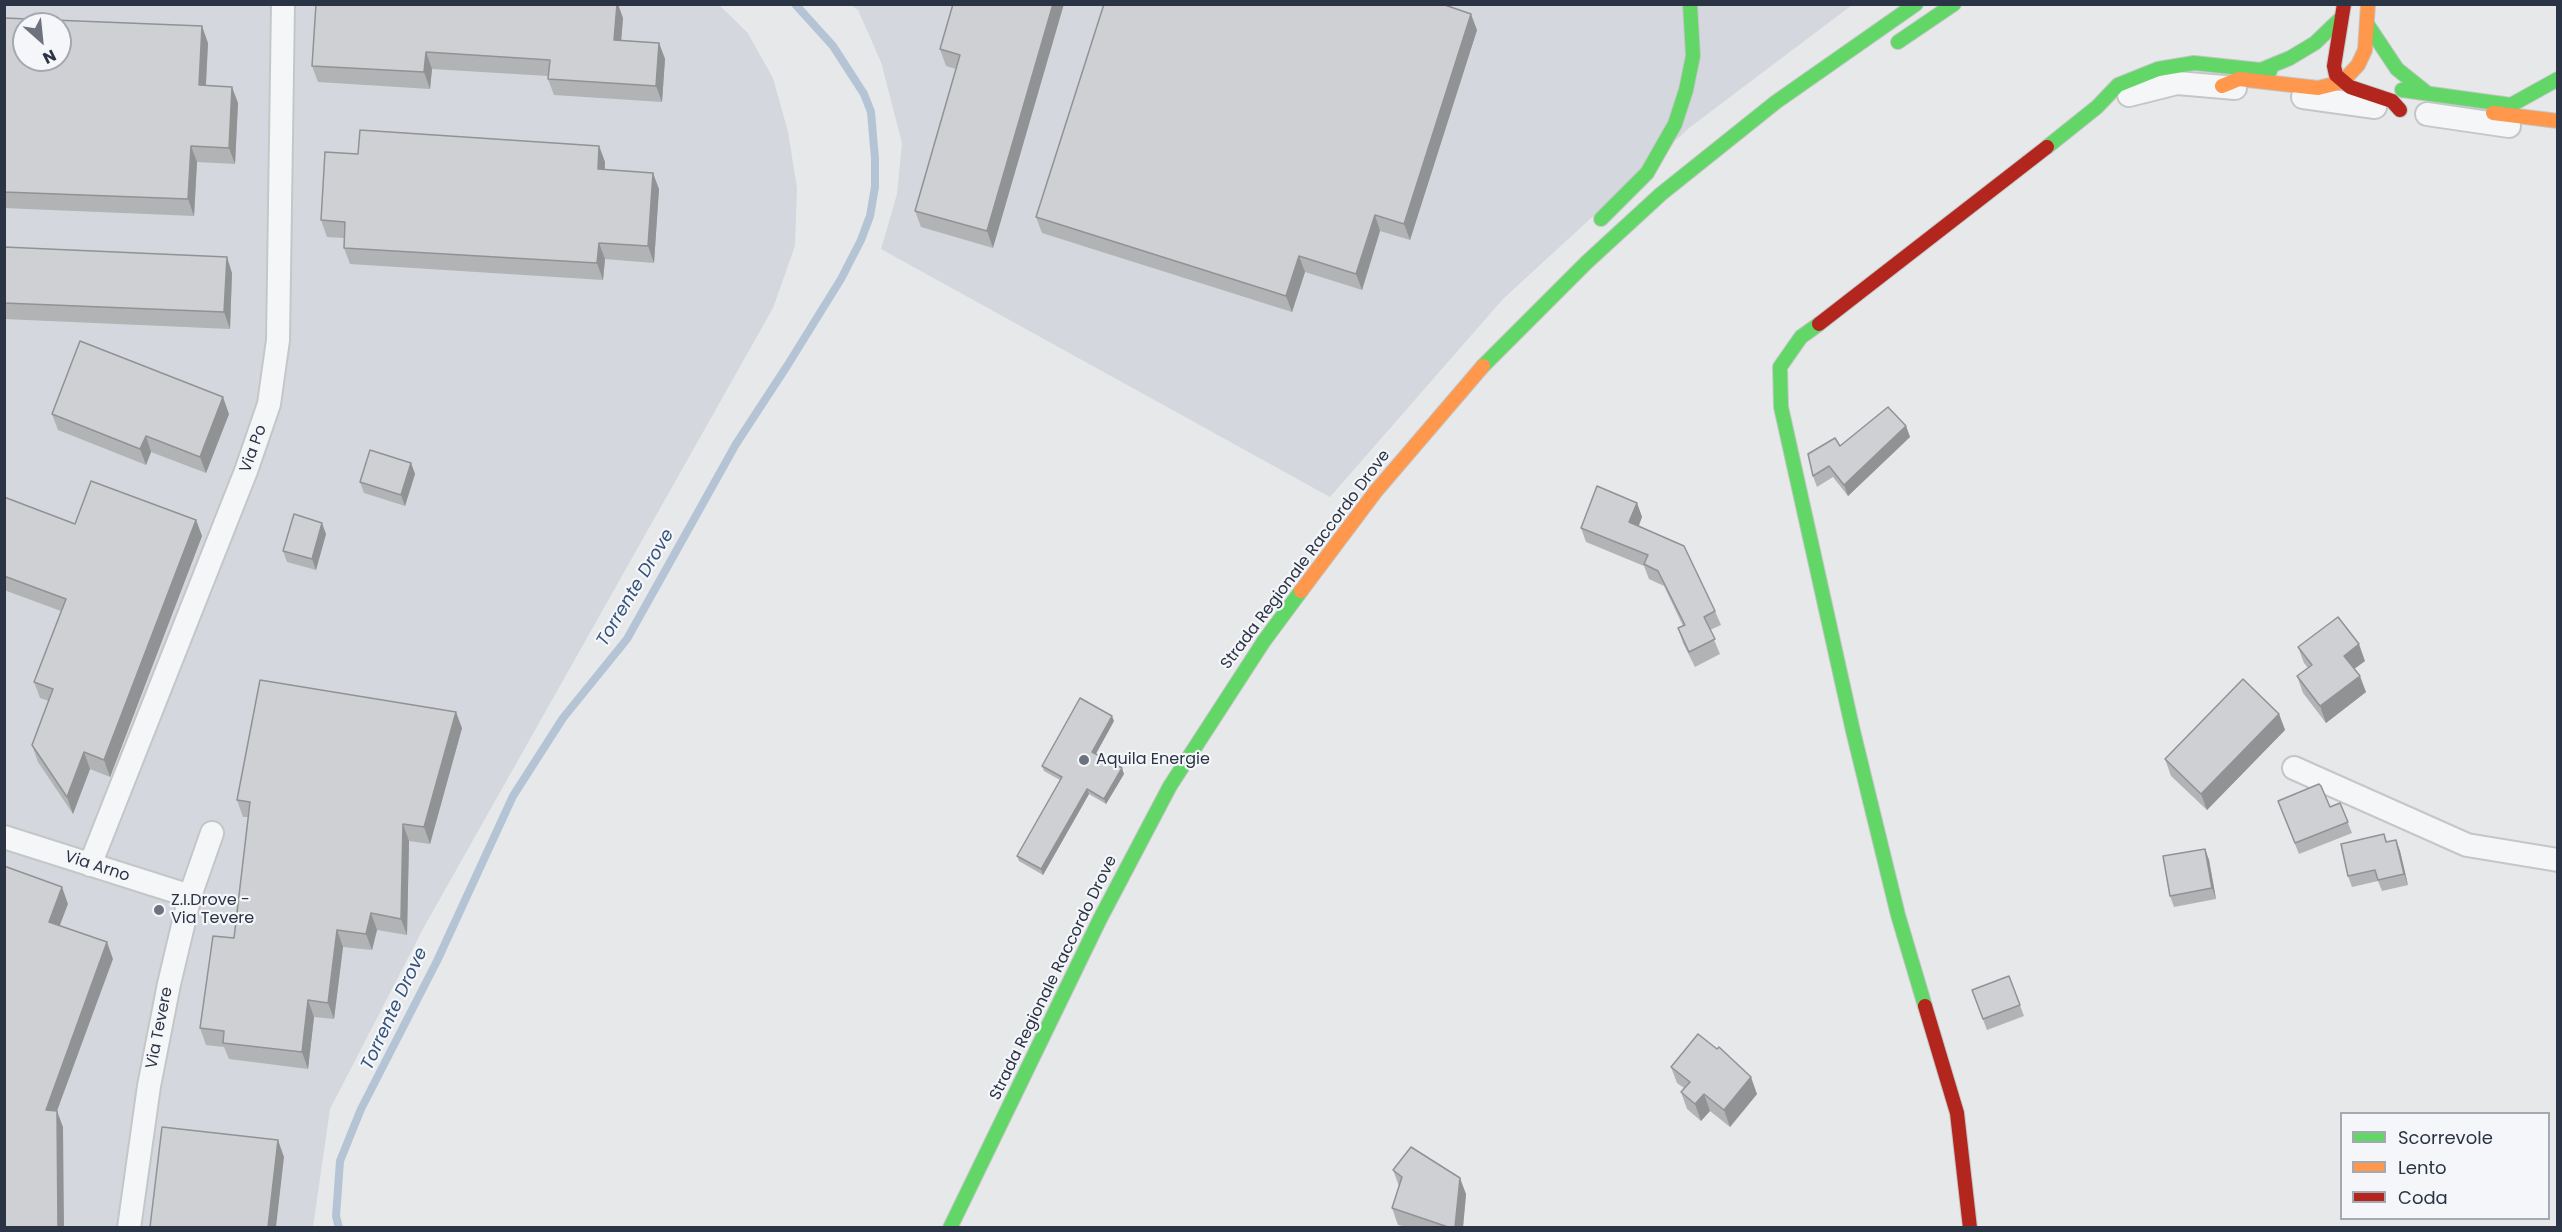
<!DOCTYPE html>
<style>
body{margin:0}
#map{position:relative;width:2562px;height:1232px;overflow:hidden;background:#e6e8ea;font-family:Poppins,sans-serif}
canvas{display:block}
.frame{position:absolute;inset:0;border:6px solid #2b3445;pointer-events:none}
.legend{position:absolute;left:2340px;top:1112px;width:210px;height:108px;box-sizing:border-box;background:#f4f6f9;border:2px solid #a4a8b1;margin:0;padding:8px 10px;list-style:none;font-size:18px;color:#2b3445}
.legend li{display:flex;align-items:center;gap:12px;height:30px}
.legend b{width:30px;border:2px solid #a4a8b1}
.north{position:absolute;left:12px;top:12px;width:60px;height:60px;box-sizing:border-box;background:#f4f6f9;border:2px solid #a4a8b1;border-radius:50%;rotate:153deg;font-size:16px;font-weight:700;line-height:24px;text-align:center;color:#2b3445}
.north::after{content:'';display:block;margin:auto;width:21px;height:27px;background:#6c737f;clip-path:polygon(50% 0,100% 100%,50% 72%,0 100%)}
</style>
<div id="map">
<canvas width="2562" height="1232"></canvas>
<div class="frame"></div>
<ul class="legend">
<li><b style="height:8px;background:#63d668"></b>Scorrevole</li>
<li><b style="height:8px;background:#ff974d"></b>Lento</li>
<li><b style="height:8px;background:#b3261e"></b>Coda</li>
</ul>
<div class="north">N</div>
</div>
<script>
const ctx = document.querySelector('canvas').getContext('2d');
ctx.lineJoin = 'round';
function fillPath(path, color) {
  ctx.fillStyle = color;
  ctx.fill(path, 'evenodd');
}
function poly(rows) {
  const path = new Path2D();
  for (const r of rows) {
    path.moveTo(r[0], r[1]);
    for (let i = 2; i < r.length; i += 2) path.lineTo(r[i], r[i + 1]);
  }
  return path;
}
function stroke(path, color, width, dash) {
  ctx.strokeStyle = color;
  ctx.lineWidth = width;
  ctx.lineCap = dash ? 'butt' : 'round';
  ctx.setLineDash(dash || []);
  ctx.stroke(path);
}
function write(font, color, halo, rows, align = 'center') {
  ctx.font = font + ' Poppins,sans-serif';
  ctx.lineWidth = 4.5;
  ctx.setLineDash([]);
  ctx.textBaseline = 'middle';
  ctx.strokeStyle = halo;
  ctx.fillStyle = color;
  for (const [text, x, y, turn = 0] of rows) {
    ctx.save();
    ctx.translate(x, y);
    ctx.rotate((+turn || 0) * Math.PI / 180);
    ctx.textAlign = isNaN(turn) ? turn : align;
    if (halo) ctx.strokeText(text, 0, 0);
    ctx.fillText(text, 0, 0);
    ctx.restore();
  }
}
fillPath(poly([
 [5,5,719,5,747,32,773,78,788,132,797,188,795,246,773,308,424,927,330,1109,313,1227,5,1228],
 [24,24,60,24,60,60,24,60],
 [851,5,1852,5,1689,128,1503,299,1330,497,881,249,897,194,902,143,881,62,858,10]
]), '#d4d7dd');
stroke(poly([
 [339,1228,336,1216,340,1161,361,1109,437,961,513,796,563,718,627,639,736,444,787,366,841,279,861,240,870,216,875,187,875,159,871,112,864,94,833,46,795,4]
]), '#b4c4d5', 8);
const street = poly([
 [2129,95,2177,83,2235,88],
 [2303,97,2375,107],
 [2427,114,2509,126],
 [2294,768,2467,845,2558,860],
 [4,837,190,896],
 [90,865,246,471,269,404,278,340,283,4],
 [129,1228,149,1086,169,984,190,896,212,833]
]);
const fast = poly([
 [2367,24,2397,69,2427,93],
 [1898,42,1954,4],
 [2261,70,2290,58,2315,43,2340,19],
 [2402,90,2511,105,2558,79],
 [2047,147,2097,107,2118,85,2158,69,2194,63,2270,71],
 [1601,219,1647,173,1675,124,1686,90,1693,56,1690,4],
 [1819,324,1801,337,1780,367,1781,407,1853,731,1898,915,1925,1006],
 [1483,366,1587,262,1661,194,1776,102,1916,4],
 [950,1228,1100,919,1170,786,1264,641,1301,591]
]);
const slow = poly([
 [2222,86,2239,79,2318,88,2342,82,2358,65,2365,50,2368,4],
 [2493,113,2558,121],
 [1301,591,1376,491,1483,366]
]);
const jam = poly([
 [2344,4,2334,66,2336,75,2350,87,2392,101,2400,110],
 [1819,324,2047,147],
 [1925,1006,1957,1113,1970,1228]
]);
stroke(street, '#c4c6c8', 26);
stroke(fast, '#c4c6c8', 16);
stroke(slow, '#c4c6c8', 16);
stroke(jam, '#c4c6c8', 16);
stroke(street, '#f5f6f7', 22);
stroke(fast, '#63d668', 14);
stroke(slow, '#ff974d', 14);
stroke(jam, '#b3261e', 14);
fillPath(poly([
 [953,4,993,248,921,227,915,211,956,69,946,66,940,49],
 [4,18,208,43,206,85,238,103,235,164,197,162,194,216,4,208],
 [623,18,621,40,659,43,665,59,662,102,554,95,548,79,548,76,432,69,430,89,318,82,312,66],
 [1477,30,1410,240,1380,231,1362,290,1305,272,1292,312,1042,233,1036,217],
 [599,146,605,162,605,169,659,189,654,263,605,259,603,280,350,264,344,248,344,238,327,237,321,220,358,154],
 [4,247,232,273,230,329,4,319],
 [52,414,229,414,206,473,151,452,146,465,58,430],
 [1906,426,1910,437,1848,496,1833,477,1817,487,1813,476,1840,446],
 [411,463,415,474,405,506,364,493,360,482],
 [4,497,75,524,196,520,202,536,110,777,90,769,73,814,38,762,32,745,49,701,40,698,34,682,61,611,4,590],
 [1637,503,1642,517,1639,526,1715,611,1721,625,1710,630,1720,654,1695,667,1683,643,1678,628,1683,626,1664,586,1649,579,1644,566,1586,542,1581,528],
 [326,534,316,570,287,562,283,551],
 [2298,647,2365,661,2354,669,2366,692,2326,723,2303,693,2297,676,2308,668,2304,663],
 [2279,714,2285,730,2207,810,2171,776,2165,759],
 [1114,721,1096,754,1124,774,1106,804,1089,794,1043,875,1019,861,1017,856,1060,780,1044,771,1042,766],
 [462,728,430,844,409,841,407,935,377,930,372,950,343,947,334,1019,314,1017,308,1069,229,1059,224,1047,206,1045,200,1028,234,938,248,817,243,817,237,800],
 [2340,803,2352,833,2299,854,2282,812,2330,807],
 [2384,834,2387,842,2396,840,2400,851,2408,885,2382,891,2378,881,2352,887,2348,876],
 [2205,849,2209,860,2216,899,2174,907,2170,896],
 [2009,976,2024,1016,1987,1030,1972,990],
 [1671,1067,1757,1094,1730,1127,1710,1111,1701,1121,1687,1109,1681,1092,1684,1088,1677,1083],
 [1393,1170,1466,1194,1463,1227,1407,1227,1398,1225,1392,1208,1399,1186]
]), '#b1b3b5');
fillPath(poly([
 [617,4,618,4,623,18,620,56,614,40],
 [1053,4,1064,4,993,248,987,231],
 [1471,14,1477,30,1410,240,1404,224],
 [202,26,208,43,205,101,199,85],
 [659,43,665,59,662,102,656,86],
 [426,52,432,69,430,89,424,72],
 [232,87,238,103,235,164,229,148],
 [191,146,197,162,194,216,188,199],
 [599,146,605,162,604,185,598,169],
 [653,173,659,189,654,263,648,246],
 [1375,215,1380,231,1362,290,1356,274],
 [599,243,605,259,603,280,597,263],
 [1299,256,1305,272,1292,312,1286,296],
 [227,257,232,273,230,329,224,312],
 [223,397,229,414,206,473,200,457],
 [1906,426,1910,437,1848,496,1844,485],
 [146,436,151,452,146,465,140,449],
 [411,463,415,474,405,506,401,495],
 [1637,503,1642,517,1634,536,1629,522],
 [196,520,202,536,110,777,104,760],
 [322,523,326,534,316,570,312,559],
 [2359,644,2365,661,2350,672,2344,656],
 [2360,676,2366,692,2326,723,2320,706],
 [456,712,462,728,430,844,424,827],
 [2279,714,2285,730,2207,810,2201,794],
 [1112,716,1114,721,1094,757,1092,752],
 [84,752,90,769,73,814,67,797],
 [1122,768,1124,774,1106,804,1104,799],
 [1087,789,1089,794,1043,875,1041,869],
 [403,824,409,841,407,935,401,919],
 [2396,840,2400,851,2408,885,2404,874],
 [2205,849,2209,860,2216,899,2212,888],
 [62,887,68,904,55,938,49,922],
 [371,913,377,930,372,950,366,934],
 [337,930,343,947,334,1019,328,1003],
 [107,942,113,959,57,1111,63,1127,64,1227,58,1227,46,1110],
 [308,1000,314,1017,308,1069,302,1052],
 [1751,1077,1757,1094,1730,1127,1724,1110],
 [1704,1094,1710,1111,1701,1121,1695,1104],
 [278,1140,284,1157,276,1227,268,1227],
 [1460,1178,1466,1194,1463,1227,1455,1227]
]), '#909294');
const building = poly([
 [316,4,617,4,614,40,659,43,656,86,548,79,550,60,426,52,424,72,312,66,316,4],
 [953,4,1053,4,987,231,915,211,960,55,940,49,953,4],
 [1104,4,1442,4,1471,14,1404,224,1375,215,1356,274,1299,256,1286,296,1036,217,1104,4],
 [4,18,202,26,199,85,232,87,229,148,191,146,188,199,4,192,4,18],
 [24,24,60,24,60,60,24,60,24,24],
 [360,130,599,146,598,169,653,173,648,246,599,243,597,263,344,248,345,222,321,220,325,152,358,154,360,130],
 [4,247,227,257,224,312,4,303,4,247],
 [80,341,223,397,200,457,146,436,140,449,52,414,80,341],
 [1888,407,1906,426,1844,485,1829,466,1813,476,1808,454,1835,438,1840,446,1888,407],
 [370,450,411,463,401,495,360,482,370,450],
 [91,481,196,520,104,760,84,752,67,797,32,745,53,689,34,682,66,599,4,576,4,497,75,524,91,481],
 [1597,486,1637,503,1629,522,1684,546,1715,611,1704,617,1715,639,1689,652,1678,628,1685,625,1658,571,1644,564,1648,555,1581,528,1597,486],
 [294,514,322,523,312,559,283,551,294,514],
 [2338,617,2359,644,2344,656,2360,676,2320,706,2297,676,2312,665,2298,647,2338,617],
 [2243,679,2279,714,2201,794,2165,759,2243,679],
 [260,680,456,712,424,827,403,824,401,919,371,913,366,934,337,930,328,1003,308,1000,302,1052,223,1043,224,1031,200,1028,213,936,234,938,250,802,237,800,260,680],
 [1080,698,1112,716,1092,752,1122,768,1104,799,1087,789,1041,869,1017,856,1062,777,1042,766,1080,698],
 [2319,784,2321,786,2330,807,2340,803,2348,822,2295,843,2278,801,2319,784],
 [2384,834,2386,842,2396,840,2404,874,2378,880,2375,870,2348,876,2341,844,2384,834],
 [2205,849,2212,888,2170,896,2163,856,2205,849],
 [4,866,62,887,49,922,107,942,46,1110,57,1111,58,1227,4,1227,4,866],
 [2009,976,2020,1005,1983,1019,1972,990,2009,976],
 [1698,1034,1717,1049,1719,1047,1751,1077,1724,1110,1704,1094,1695,1104,1681,1092,1690,1082,1671,1067,1698,1034],
 [162,1127,278,1140,268,1227,150,1227,162,1127],
 [1411,1147,1460,1178,1455,1227,1448,1227,1392,1208,1402,1177,1393,1170,1411,1147]
]);
fillPath(building, '#ced0d3');
stroke(building, '#909294', 1.5);
for (const [x, y, r, color] of [
 [1084,760,6,"#6c737f"],
 [159,910,6,"#6c737f"]
]) {
  const dot = new Path2D();
  dot.arc(x, y, r, 0, 2 * Math.PI);
  ctx.fillStyle = color;
  ctx.fill(dot);
  stroke(dot, '#f4f6f9', 2);
}
write('16px', '#2b3445', '#f4f6f9', [
 ["Via Po",254,449,-70],
 ["Strada Regionale Raccordo Drove",1306,560,-53],
 ["Via Arno",97,867,18],
 ["Strada Regionale Raccordo Drove",1054,978,-64],
 ["Via Tevere",160,1028,-79]
]);
write('16px', '#2b3445', '#f4f6f9', [
 ["Aquila Energie",1096,760],
 ["Z.I.Drove -",171,901],
 ["Via Tevere",171,919]
], 'left');
write('italic 18px', '#34527a', '#f4f6f9', [
 ["Torrente Drove",636,588,-59],
 ["Torrente Drove",395,1009,-65]
]);
</script>
